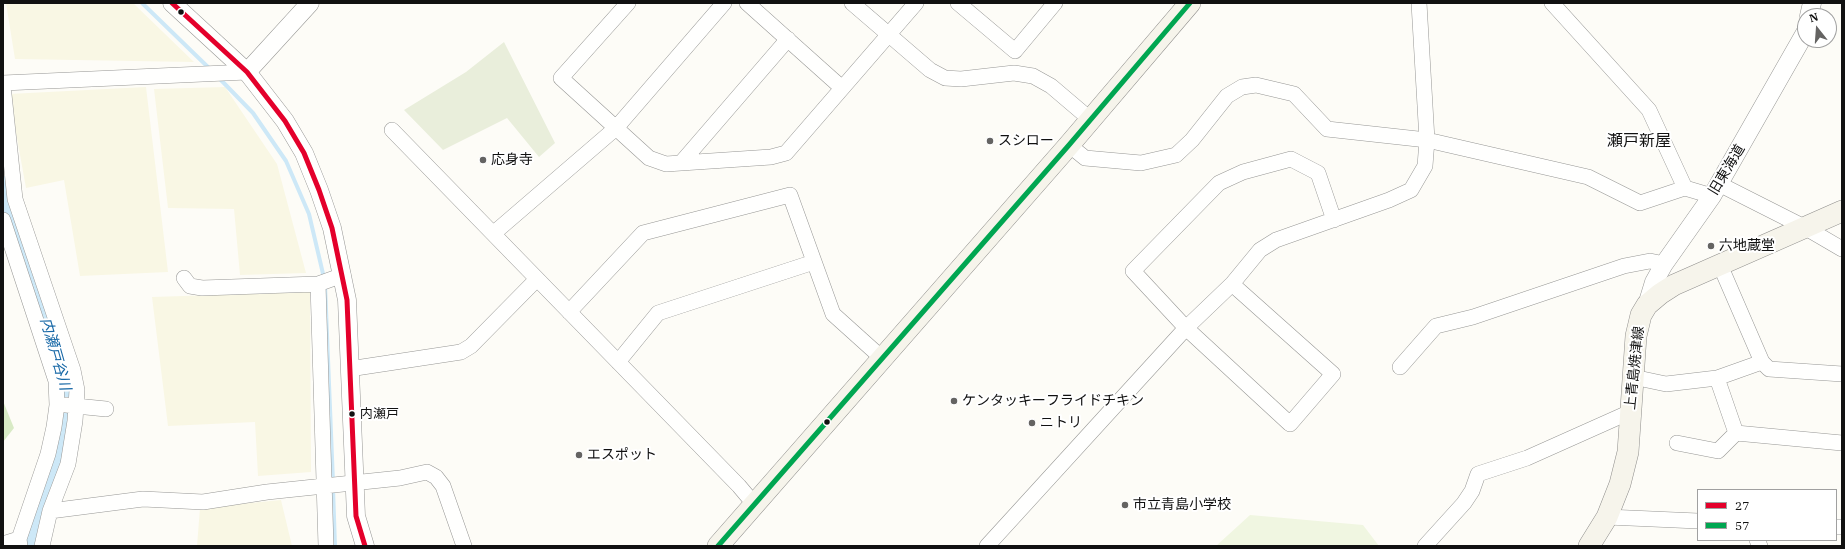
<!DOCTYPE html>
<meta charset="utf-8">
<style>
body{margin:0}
#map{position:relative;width:1845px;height:549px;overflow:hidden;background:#fdfcf7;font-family:"IBM Plex Serif",serif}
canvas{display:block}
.frame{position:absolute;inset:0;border:4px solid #111;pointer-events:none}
.legend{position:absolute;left:1697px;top:489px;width:140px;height:52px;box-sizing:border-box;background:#fff;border:1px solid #a0a0a0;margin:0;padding:5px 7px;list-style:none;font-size:12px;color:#111}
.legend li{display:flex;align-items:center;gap:8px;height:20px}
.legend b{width:20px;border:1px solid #a0a0a0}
.north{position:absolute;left:1797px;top:8px;width:40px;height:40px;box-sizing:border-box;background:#fff;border:1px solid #a0a0a0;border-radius:50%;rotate:343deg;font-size:11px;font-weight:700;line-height:16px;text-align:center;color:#111}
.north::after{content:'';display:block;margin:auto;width:14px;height:18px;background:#646362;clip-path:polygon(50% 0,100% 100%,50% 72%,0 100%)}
</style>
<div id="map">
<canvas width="1845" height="549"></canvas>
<div class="frame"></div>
<ul class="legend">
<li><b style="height:5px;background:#e4002b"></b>27</li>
<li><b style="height:5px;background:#00a651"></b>57</li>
</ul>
<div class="north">N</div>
</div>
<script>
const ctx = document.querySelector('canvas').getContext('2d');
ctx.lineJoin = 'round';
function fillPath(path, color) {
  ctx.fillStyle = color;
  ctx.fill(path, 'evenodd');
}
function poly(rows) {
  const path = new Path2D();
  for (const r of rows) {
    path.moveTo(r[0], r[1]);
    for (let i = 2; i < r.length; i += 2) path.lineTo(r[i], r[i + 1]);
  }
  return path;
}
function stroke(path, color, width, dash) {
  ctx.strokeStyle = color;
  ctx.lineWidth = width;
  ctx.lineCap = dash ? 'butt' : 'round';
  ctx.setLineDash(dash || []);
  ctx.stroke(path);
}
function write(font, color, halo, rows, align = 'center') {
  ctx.font = font + ' "IBM Plex Serif","Noto Sans JP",serif';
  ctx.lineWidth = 4;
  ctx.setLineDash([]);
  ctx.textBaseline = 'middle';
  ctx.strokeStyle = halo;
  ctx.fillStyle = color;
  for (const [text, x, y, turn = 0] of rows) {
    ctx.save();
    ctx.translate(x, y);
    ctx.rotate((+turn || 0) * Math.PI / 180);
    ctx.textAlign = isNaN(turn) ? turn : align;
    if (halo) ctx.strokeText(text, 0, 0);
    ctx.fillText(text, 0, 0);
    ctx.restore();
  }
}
fillPath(poly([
 [6,3,133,3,194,62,15,59],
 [146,87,168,272,80,276,64,180,26,188,9,94],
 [225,87,277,164,306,273,240,275,234,209,168,208,154,89],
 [310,292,311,472,258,476,255,422,168,426,152,297],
 [281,500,292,546,197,546,200,508]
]), '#f9f7e4');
fillPath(poly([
 [3,401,14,428,3,442]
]), '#d8eac5');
fillPath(poly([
 [504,42,555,143,539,157,507,118,443,150,404,110,466,72]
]), '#e9eedb');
fillPath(poly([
 [1250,515,1363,525,1379,546,1216,546]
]), '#f0f6e1');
stroke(poly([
 [142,3,211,70],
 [218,77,253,113,286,161,309,214,324,278],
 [325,285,333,482],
 [333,488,335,546]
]), '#cde8f7', 4);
stroke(poly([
 [3,188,5,202,61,363,67,395,65,429,58,462,34,531,32,546]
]), '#cde8f7', 24);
const minor = poly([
 [628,3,561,78,649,158,666,164,771,157,786,153,916,3],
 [747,3,842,88],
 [852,3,930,70,945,78,961,79,1014,73,1033,76,1051,86,1091,120],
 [958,3,1015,51,1055,3],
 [1552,3,1649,110,1685,188],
 [3,83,247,72],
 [3,85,15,199,73,370,77,390,75,421,68,464,50,511],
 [392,130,739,486,755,505],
 [1069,145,1085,158,1141,163,1176,155,1192,140,1227,96,1242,87,1256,85,1294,94,1327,129,1427,140,1588,177,1640,203,1685,188,1712,196],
 [681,163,788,39],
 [1719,184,1806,228,1842,249],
 [3,220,56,381,57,405,54,427,48,454,19,539,20,546],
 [494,233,616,128,724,3],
 [1720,265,1762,362,1769,369,1842,374],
 [184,278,190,286,202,288,318,284,343,275],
 [318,284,326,546],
 [1232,284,1333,374,1290,424,1186,328,1133,271,1219,183,1243,172,1291,159,1318,173,1334,220],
 [569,312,643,233,790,195,833,314,883,359],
 [618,362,658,313,814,262],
 [1400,367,1436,326,1473,317,1624,266,1650,261,1664,264],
 [349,369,461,352,471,346,537,279],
 [1633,377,1666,384,1717,378,1762,362],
 [1717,378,1736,433,1842,443],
 [66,405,106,409],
 [1677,443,1718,451,1736,433],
 [1607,517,1698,521],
 [1836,527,1842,527],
 [1757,540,1760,546],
 [3,544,19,539],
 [42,546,50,511,143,499,203,502,267,492,400,478,427,472,436,477,443,486,464,546],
 [987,546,1186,328,1232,284,1260,250,1276,240,1389,200,1411,190,1425,166,1427,140,1419,3],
 [1425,546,1464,503,1472,491,1478,474,1527,458,1630,412]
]);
const tertiary = poly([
 [172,3,247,72,285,121,304,153,319,190,332,228,347,300,356,516,365,546],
 [1809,16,1812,3],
 [247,72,310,3],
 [1647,305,1654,282,1664,264,1712,196,1805,33]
]);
const secondary = poly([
 [718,546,1069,145,1190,3],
 [1589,546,1607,517,1620,484,1628,452,1636,336,1641,315,1647,305,1660,294,1674,285,1842,211]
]);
stroke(minor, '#979795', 16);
stroke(tertiary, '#979795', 19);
stroke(secondary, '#8e8d8b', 22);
stroke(minor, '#fffffe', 15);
stroke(tertiary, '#fffffe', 18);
stroke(secondary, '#f6f4eb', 21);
stroke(poly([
 [172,3,247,72,285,121,304,153,319,190,332,228,347,300,356,516,365,546]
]), '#e4002b', 5);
stroke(poly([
 [718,546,1069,145,1190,3]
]), '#00a651', 5);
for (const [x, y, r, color] of [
 [181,12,3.5,"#111"],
 [990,141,4,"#646362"],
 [483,160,4,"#646362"],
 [1711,246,4,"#646362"],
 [954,401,4,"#646362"],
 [352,414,3.5,"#111"],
 [827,422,3.5,"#111"],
 [1032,423,4,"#646362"],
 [579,455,4,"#646362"],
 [1125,505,4,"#646362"]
]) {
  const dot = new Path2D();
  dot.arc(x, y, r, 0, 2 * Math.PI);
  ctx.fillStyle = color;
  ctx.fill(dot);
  stroke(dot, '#fff', 1.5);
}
write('13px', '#111', '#fff', [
 ["内瀬戸",360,414]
], 'left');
write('14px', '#111', '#fff', [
 ["スシロー",998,141],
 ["応身寺",491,160],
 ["六地蔵堂",1719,246],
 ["ケンタッキーフライドチキン",962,401],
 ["ニトリ",1040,423],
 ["エスポット",587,455],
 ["市立青島小学校",1133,505]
], 'left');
write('14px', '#111', '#fff', [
 ["旧東海道",1727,170,-59],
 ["上青島焼津線",1635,368,-84]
]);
write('italic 15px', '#1768a6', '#fff', [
 ["内瀬戸谷川",55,354,74]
]);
write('16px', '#111', '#fff', [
 ["瀬戸新屋",1639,141]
]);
</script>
